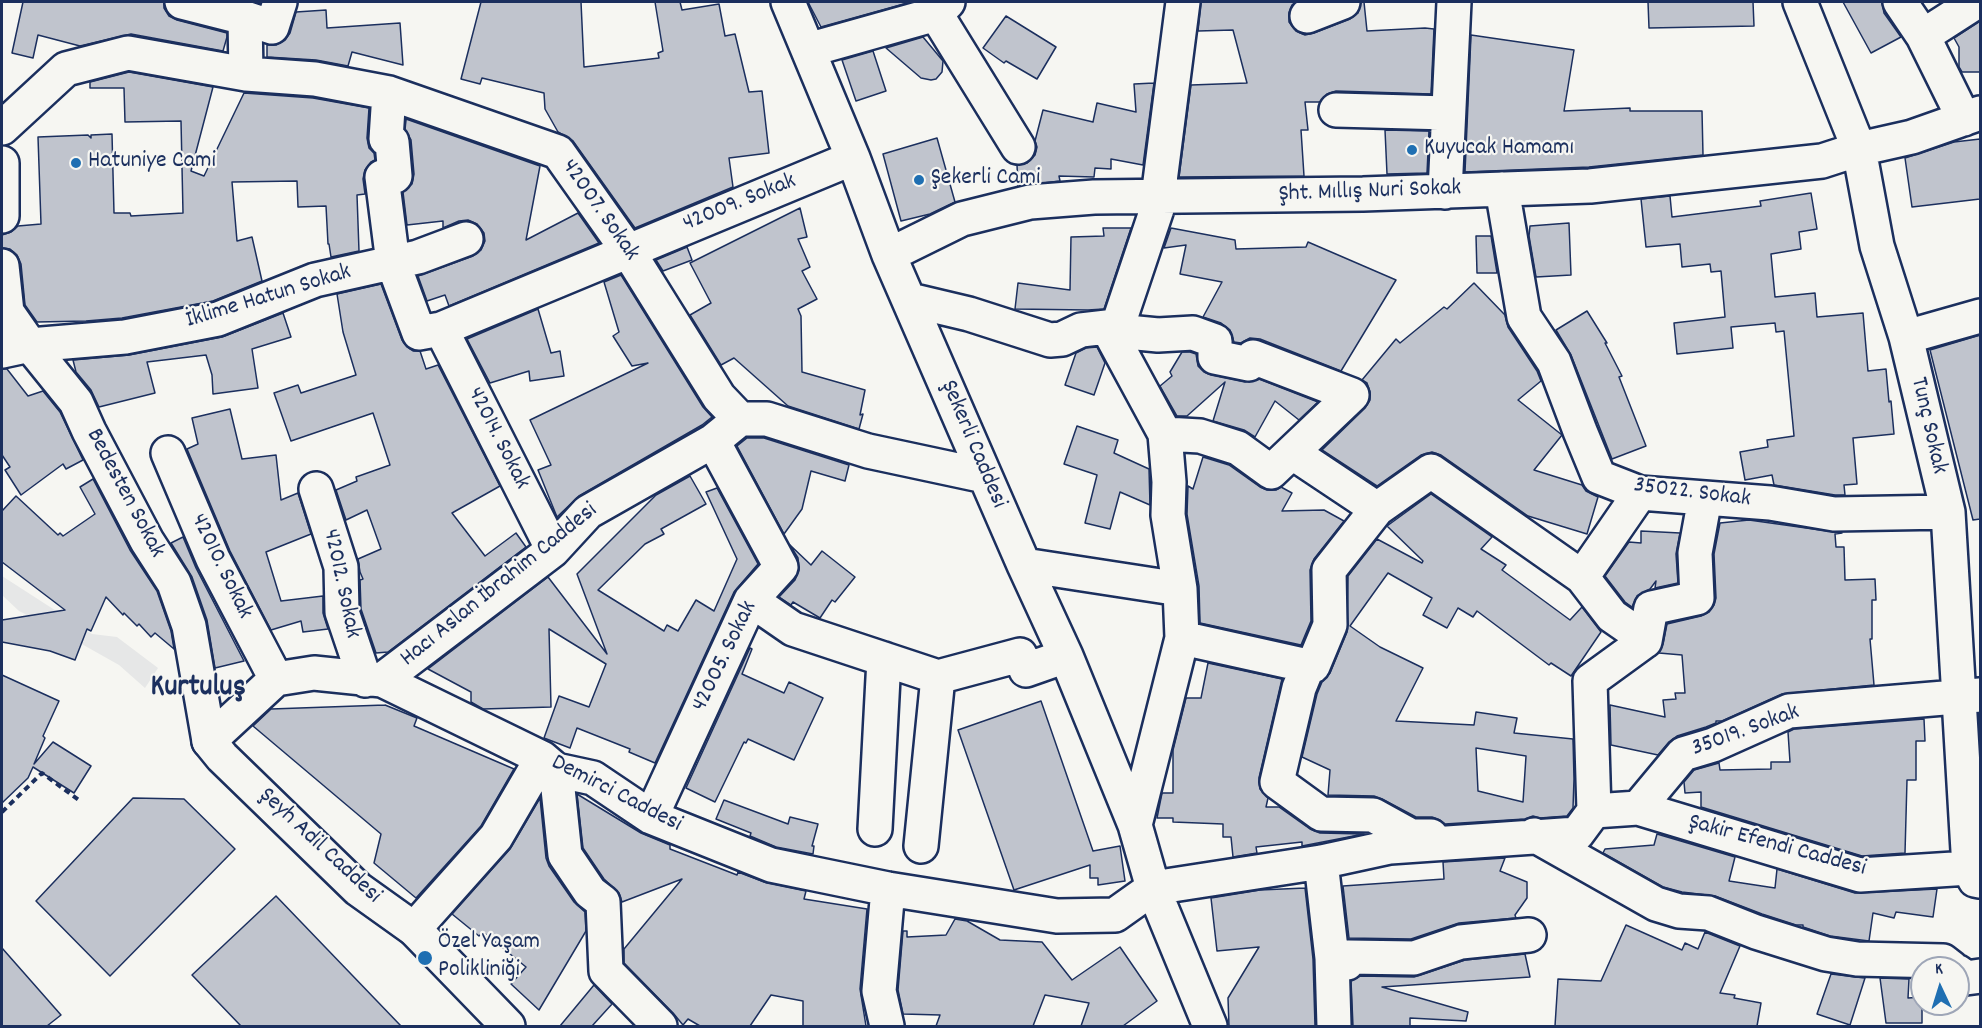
<!DOCTYPE html>
<meta charset="utf-8">
<style>
body{margin:0}
#map{position:relative;width:1982px;height:1028px;overflow:hidden;background:#f6f6f2;font-family:Dekko,sans-serif}
canvas{display:block}
.frame{position:absolute;inset:0;border:3px solid #1b2f5e;pointer-events:none}
.north{position:absolute;left:1910px;top:956px;width:60px;height:60px;box-sizing:border-box;background:#f6f6f2;border:2px solid #9ea6b7;border-radius:50%;rotate:356deg;font-size:16px;font-weight:700;line-height:24px;text-align:center;color:#1b2f5e}
.north::after{content:'';display:block;margin:auto;width:21px;height:27px;background:#1f6fb2;clip-path:polygon(50% 0,100% 100%,50% 72%,0 100%)}
</style>
<div id="map">
<canvas width="1982" height="1028"></canvas>
<div class="frame"></div>
<div class="north">K</div>
</div>
<script>
const ctx = document.querySelector('canvas').getContext('2d');
ctx.lineJoin = 'round';
function fillPath(path, color) {
  ctx.fillStyle = color;
  ctx.fill(path, 'evenodd');
}
function poly(rows) {
  const path = new Path2D();
  for (const r of rows) {
    path.moveTo(r[0], r[1]);
    for (let i = 2; i < r.length; i += 2) path.lineTo(r[i], r[i + 1]);
  }
  return path;
}
function stroke(path, color, width, dash) {
  ctx.strokeStyle = color;
  ctx.lineWidth = width;
  ctx.lineCap = dash ? 'butt' : 'round';
  ctx.setLineDash(dash || []);
  ctx.stroke(path);
}
function write(font, color, halo, rows, align = 'center') {
  ctx.font = font + ' Dekko,sans-serif';
  ctx.lineWidth = 4.5;
  ctx.setLineDash([]);
  ctx.textBaseline = 'middle';
  ctx.strokeStyle = halo;
  ctx.fillStyle = color;
  for (const [text, x, y, turn = 0] of rows) {
    ctx.save();
    ctx.translate(x, y);
    ctx.rotate((+turn || 0) * Math.PI / 180);
    ctx.textAlign = isNaN(turn) ? turn : align;
    if (halo) ctx.strokeText(text, 0, 0);
    ctx.fillText(text, 0, 0);
    ctx.restore();
  }
}
fillPath(poly([
 [2,576,92,634,117,637,158,668,145,688,119,665,55,629,19,611,2,595]
]), '#e6e7e7');
const building = poly([
 [23,2,164,2,164,8,169,16,177,20,227,33,227,37,223,51,131,34,80,46,38,35,33,58,12,53,23,2],
 [481,2,581,2,584,67,659,58,658,53,663,51,655,2,680,2,682,10,719,4,725,36,735,34,749,92,762,91,769,153,729,158,733,187,635,228,573,141,558,132,545,109,544,93,482,78,480,84,461,79,481,2],
 [808,2,911,2,821,27,808,2],
 [1201,2,1296,2,1292,5,1289,13,1289,22,1296,31,1305,35,1314,33,1350,19,1358,13,1361,2,1364,2,1367,31,1425,28,1434,29,1431,94,1336,91,1327,94,1320,102,1305,102,1308,130,1301,130,1304,176,1179,177,1191,85,1247,83,1233,30,1198,31,1201,2],
 [1648,2,1753,2,1754,26,1649,28,1648,2],
 [1843,2,1882,2,1884,13,1901,37,1871,53,1843,2],
 [326,10,327,28,400,23,403,65,352,52,348,66,316,60,267,57,267,45,276,45,285,40,290,33,296,12,326,10],
 [1006,16,1056,47,1037,79,1006,61,1004,63,983,48,1006,16],
 [1980,21,1980,72,1962,72,1959,67,1959,47,1954,38,1980,21],
 [1471,35,1574,50,1564,111,1630,108,1630,111,1702,111,1703,155,1589,167,1465,172,1471,35],
 [923,37,943,61,942,72,936,79,931,80,921,78,886,48,923,37],
 [873,51,886,91,856,101,842,60,873,51],
 [129,72,213,87,191,171,204,176,244,93,313,98,369,108,367,138,369,148,374,153,375,160,371,162,365,170,363,179,365,194,357,195,359,251,331,257,329,244,328,244,326,206,298,207,297,181,232,182,237,241,252,237,262,281,213,301,122,318,86,321,37,322,25,305,21,264,17,255,10,249,2,248,2,235,11,232,18,226,41,224,38,137,88,135,91,138,91,135,112,134,114,213,130,213,131,216,183,213,181,121,125,122,124,88,90,88,90,82,129,72],
 [1154,83,1143,165,1111,159,1111,169,1095,168,1094,177,1059,176,1060,181,1018,186,1017,165,1027,163,1035,155,1037,147,1035,141,1043,110,1093,122,1097,103,1136,112,1134,84,1154,83],
 [406,119,540,166,526,240,578,213,599,243,449,306,445,295,427,301,418,276,473,256,481,250,485,241,484,233,477,224,468,220,459,221,443,228,443,221,407,225,403,192,412,184,414,174,411,140,405,130,406,119],
 [1385,130,1429,131,1427,173,1387,174,1385,130],
 [937,138,955,202,930,214,901,221,883,154,937,138],
 [1980,139,1980,199,1912,207,1905,158,1954,142,1980,139],
 [1811,193,1817,229,1799,232,1801,249,1771,254,1775,297,1815,293,1817,317,1863,313,1868,371,1886,369,1889,402,1891,401,1894,434,1853,438,1857,484,1844,485,1845,495,1835,495,1774,485,1772,475,1745,480,1740,452,1768,447,1767,440,1794,436,1784,331,1776,332,1775,323,1731,327,1733,348,1677,354,1674,323,1725,317,1721,271,1711,272,1710,264,1682,267,1680,244,1646,247,1641,199,1670,196,1672,217,1761,206,1760,201,1811,193],
 [800,208,807,237,798,239,810,267,802,271,817,299,798,309,801,316,802,372,865,390,860,415,863,414,859,429,788,406,734,358,721,365,690,315,711,303,690,263,800,208],
 [1569,223,1571,275,1536,277,1529,236,1530,226,1569,223],
 [1103,228,1131,228,1104,309,1088,310,1015,309,1018,283,1070,290,1071,237,1104,236,1103,228],
 [1171,228,1235,240,1236,249,1306,247,1308,242,1396,280,1341,371,1260,339,1250,338,1241,343,1234,342,1230,330,1221,323,1203,317,1222,282,1180,274,1186,245,1164,248,1171,228],
 [1476,236,1491,236,1497,273,1477,273,1476,236],
 [687,247,692,260,663,271,656,260,687,247],
 [621,275,703,407,712,417,702,425,579,496,557,517,538,470,551,465,530,420,648,363,632,366,613,336,619,332,604,282,621,275],
 [1474,283,1505,315,1508,327,1537,371,1541,381,1518,400,1562,435,1534,470,1582,485,1586,491,1598,497,1587,534,1528,516,1441,455,1432,452,1421,455,1377,486,1322,450,1365,408,1370,400,1370,392,1367,383,1362,380,1396,339,1400,343,1444,307,1447,309,1474,283],
 [381,284,402,340,407,347,413,351,420,351,426,369,438,365,500,486,452,513,485,556,516,533,526,547,388,652,376,653,361,609,360,580,363,579,360,572,358,559,381,549,367,510,346,520,336,490,357,481,356,477,390,465,373,413,291,441,274,393,298,385,301,393,356,375,343,332,337,294,381,284],
 [538,309,551,353,560,351,564,376,530,381,529,371,490,383,467,339,538,309],
 [1587,311,1607,343,1605,343,1622,376,1619,377,1646,446,1612,459,1571,355,1556,330,1587,311],
 [283,313,291,337,252,349,258,388,213,394,212,375,206,355,147,362,155,393,99,407,91,390,76,372,73,360,129,355,222,337,283,313],
 [1980,335,1980,519,1973,520,1930,350,1980,335],
 [1097,347,1105,363,1094,395,1065,385,1076,353,1086,348,1097,347],
 [1182,352,1190,352,1196,354,1198,366,1204,372,1211,375,1245,382,1259,379,1318,402,1299,420,1275,401,1255,437,1244,430,1213,421,1225,382,1187,416,1177,416,1160,386,1172,376,1170,372,1182,352],
 [2,369,7,369,28,396,43,391,60,412,83,460,66,469,63,464,21,495,5,470,10,467,2,455,2,369],
 [230,409,242,459,276,455,281,500,298,493,311,534,266,552,281,601,323,596,323,613,328,629,303,632,301,621,271,630,230,551,187,449,198,444,192,418,230,409],
 [1077,426,1118,440,1114,453,1149,469,1150,505,1120,492,1110,529,1085,523,1097,475,1064,464,1077,426],
 [747,438,764,438,849,465,845,481,811,471,802,509,784,534,737,446,747,438],
 [1203,457,1229,465,1260,487,1267,490,1276,490,1281,487,1292,493,1282,511,1324,510,1344,521,1314,559,1310,570,1311,621,1301,645,1200,623,1199,586,1187,514,1188,486,1193,489,1203,457],
 [690,476,706,504,661,529,664,534,645,544,598,590,664,631,667,625,678,631,696,600,714,611,737,559,706,492,717,488,758,564,734,592,655,763,629,752,630,749,577,728,570,748,544,738,559,696,589,707,606,664,549,629,551,707,483,709,471,702,471,692,428,669,548,577,607,654,577,574,656,495,690,476],
 [93,479,130,550,157,591,171,631,174,649,155,633,151,637,139,624,137,626,124,613,123,615,106,597,91,631,87,629,75,660,50,651,2,642,2,620,65,610,2,562,2,511,16,496,58,535,60,533,63,536,95,514,80,487,93,479],
 [1431,494,1492,537,1481,549,1506,565,1502,570,1570,620,1582,607,1601,632,1571,676,1551,663,1549,665,1477,611,1473,617,1458,608,1447,628,1423,615,1432,598,1388,573,1350,626,1380,647,1423,668,1396,721,1474,725,1476,712,1517,718,1514,733,1573,739,1574,779,1573,808,1567,816,1540,818,1533,816,1525,819,1445,824,1440,820,1432,817,1416,817,1382,799,1374,796,1328,795,1330,770,1302,757,1317,694,1322,682,1330,673,1347,632,1348,576,1377,539,1422,563,1423,561,1387,526,1431,494],
 [1476,748,1526,756,1523,802,1478,791,1476,748],
 [1749,520,1842,533,1835,534,1836,547,1844,547,1845,580,1875,579,1876,600,1872,600,1872,639,1870,639,1874,685,1782,694,1722,721,1716,721,1716,723,1706,727,1677,736,1669,742,1658,755,1611,745,1610,705,1665,717,1663,700,1676,699,1675,693,1685,693,1682,655,1659,653,1663,644,1667,624,1701,616,1709,612,1714,605,1716,598,1714,554,1720,523,1749,520],
 [1641,531,1680,533,1676,554,1678,583,1655,588,1656,581,1650,589,1637,596,1632,607,1625,602,1605,576,1629,542,1641,543,1641,531],
 [183,537,196,568,244,661,215,668,207,620,192,577,171,543,183,537],
 [790,545,811,565,822,551,855,577,835,602,832,600,820,618,793,602,791,605,779,597,795,580,799,570,798,558,790,545],
 [750,648,752,649,742,674,784,693,789,682,823,698,794,760,748,739,746,743,744,742,715,802,686,788,750,648],
 [1208,663,1282,679,1259,778,1260,789,1268,798,1266,807,1279,807,1310,829,1320,833,1364,834,1302,846,1302,842,1256,847,1257,853,1233,857,1231,837,1223,837,1223,824,1173,822,1173,818,1157,818,1162,793,1173,793,1173,750,1186,698,1201,698,1208,663],
 [2,675,59,701,43,736,45,738,34,764,53,742,91,766,74,793,33,767,28,778,2,803,2,675],
 [1041,701,1093,851,1120,846,1125,881,1098,885,1098,878,1090,878,1090,865,1014,890,958,730,1041,701],
 [385,705,417,718,414,726,514,769,481,826,416,898,374,863,381,834,253,726,271,709,385,705],
 [1924,719,1925,741,1916,741,1916,780,1907,780,1905,853,1862,856,1701,807,1701,792,1685,793,1684,782,1694,770,1719,763,1720,770,1771,769,1771,762,1790,762,1788,732,1794,729,1924,719],
 [577,794,641,833,670,845,670,849,737,875,738,872,767,883,806,891,804,899,867,909,860,989,866,1026,803,1026,803,1001,771,995,750,1026,700,1026,688,1019,683,1025,673,1013,624,963,624,949,682,879,622,902,619,893,604,879,583,848,577,794],
 [133,798,184,799,235,849,110,976,36,901,133,798],
 [540,798,546,858,549,866,574,902,585,912,586,931,539,1010,511,984,526,967,483,932,479,936,452,914,510,849,540,798],
 [724,800,788,824,790,817,818,824,812,846,814,846,813,854,776,847,750,836,751,833,716,819,724,800],
 [1657,834,1735,857,1729,881,1775,888,1777,869,1855,893,1937,889,1933,917,1896,912,1894,918,1873,913,1869,941,1830,936,1803,927,1803,925,1796,925,1762,914,1715,896,1682,892,1663,887,1603,853,1605,849,1654,845,1657,834],
 [1505,858,1500,871,1527,882,1527,898,1515,915,1516,918,1459,923,1411,939,1349,938,1343,886,1444,879,1443,862,1505,858],
 [1305,888,1313,959,1315,1026,1229,1026,1228,998,1259,947,1217,951,1211,898,1260,890,1305,888],
 [276,896,401,1026,241,1026,192,975,276,896],
 [955,919,967,921,1000,940,1042,942,1072,980,1120,947,1157,1001,1123,1026,1081,1026,1089,1003,1045,995,1033,1026,936,1026,940,1015,903,1014,898,990,903,931,907,931,907,937,946,935,955,919],
 [1626,925,1682,950,1685,943,1698,949,1705,932,1740,946,1720,993,1735,995,1734,998,1761,1003,1757,1026,1555,1026,1558,979,1601,981,1626,925],
 [2,948,61,1015,47,1026,2,1026,2,948],
 [1525,954,1530,977,1382,987,1468,1012,1466,1021,1410,1018,1410,1026,1353,1026,1351,981,1360,976,1414,977,1465,960,1525,954],
 [1831,974,1865,978,1850,1025,1817,1014,1831,974],
 [1880,978,1909,979,1908,998,1922,997,1922,1023,1886,1023,1880,978],
 [594,985,612,1004,592,1026,560,1026,594,985]
]);
fillPath(building, '#c0c4cd');
stroke(building, '#1b2f5e', 1.5);
const minor = poly([
 [182,2,245,18],
 [788,2,853,158,889,255,1024,565,1066,656,1135,825,1153,888,1210,1026],
 [1800,2,1859,149,1877,246,1906,337,1948,512,1969,868],
 [1900,2,1923,36,1964,119],
 [936,14,1018,147],
 [1307,16,1343,2],
 [1923,36,1976,2],
 [808,50,936,14,948,2],
 [246,74,245,18,272,27,280,2],
 [389,93,386,139,392,142,395,176,382,177,393,263,419,333,441,329,853,158],
 [1336,110,1448,113],
 [2,128,66,69,128,53,246,74,315,79,389,93,558,152,628,251,719,397,740,419],
 [2,163,2,216],
 [1502,189,1524,317,1554,362,1580,431,1599,477,1640,493,1770,503,1834,514,1948,512],
 [1445,192,1454,2],
 [1158,197,1183,2],
 [889,255,962,219,1030,202,1094,197,1363,194,1590,186,1822,161,1859,149,1912,137,1980,113],
 [2,266,7,312,30,345,76,402,89,431,147,541,174,583,189,626,209,741],
 [910,300,969,314,1050,340,1062,339,1081,330,1107,327,1165,434,1169,482,1168,515,1180,589,1182,638,1135,825],
 [1118,325,1161,197],
 [1107,327,1118,325,1127,332,1158,335,1193,333,1215,341,1215,357,1249,364,1253,357,1352,395,1271,472,1238,448,1200,436,1165,434],
 [441,329,553,550],
 [1906,337,1980,316],
 [2,351,30,345,125,337,218,319,315,280,418,257,466,239],
 [168,453,213,559,276,679],
 [1293,453,1377,509],
 [316,489,341,567,342,612,365,680],
 [1024,565,1180,589],
 [1582,577,1640,493],
 [751,600,793,629,938,677,1020,655,1026,670,1066,656],
 [1182,638,1308,666,1299,688,1277,782,1321,814,1373,815,1411,836,1431,836],
 [1308,666,1313,666,1330,625,1329,570,1377,509,1431,471,1582,577,1612,616,1638,634,1645,641],
 [382,680,553,550,588,512,713,441,740,419,767,419,868,451,985,476],
 [209,741,276,679,314,673,382,680,542,758,556,770,593,778,651,817,771,865,888,889,1057,916,1115,915,1153,888,1321,862,1390,847,1577,834,1594,811],
 [556,770,565,855,590,892,603,902,606,971,660,1026],
 [1638,808,1860,875,1969,868,1975,880,1980,881],
 [1594,811,1638,808,1683,754,1713,745,1789,711,1980,695],
 [1594,811,1590,681,1645,641,1651,608,1697,598,1695,553,1705,498],
 [651,817,751,600,781,567,713,441],
 [875,829,884,659],
 [1534,835,1656,904,1679,911,1708,913,1756,932,1826,954,1857,959,1943,961,1952,968],
 [921,846,938,677],
 [1321,862,1332,958,1334,1026],
 [414,929,496,837,542,758],
 [1332,958,1335,964,1347,963,1348,957,1414,958,1461,942,1529,935],
 [1958,972,1966,978,1980,976],
 [887,1026,879,991,888,889]
]);
const major = poly([
 [209,741,222,757,358,889,414,929,508,1026]
]);
stroke(minor, '#1b2f5e', 38);
stroke(major, '#1b2f5e', 38);
stroke(poly([
 [2,812,42,773,80,801]
]), '#1b2f5e', 4, [6, 4.5]);
stroke(minor, '#f6f6f2', 33);
stroke(major, '#f6f6f2', 33);
for (const [x, y, r, color] of [
 [1412,150,6,"#1f6fb2"],
 [76,163,6,"#1f6fb2"],
 [919,180,6,"#1f6fb2"],
 [425,958,8,"#1f6fb2"]
]) {
  const dot = new Path2D();
  dot.arc(x, y, r, 0, 2 * Math.PI);
  ctx.fillStyle = color;
  ctx.fill(dot);
  stroke(dot, '#f6f6f2', 2);
}
write('24px', '#1b2f5e', '#f6f6f2', [
 ["Kuyucak Hamamı",1424,150],
 ["Hatuniye Cami",88,163],
 ["Şekerli Cami",931,180],
 ["Özel Yaşam",438,944],
 ["Polikliniği",438,972]
], 'left');
write('24px', '#1b2f5e', '#f6f6f2', [
 ["Şht. Mıllış Nuri Sokak",1370,193,-2],
 ["42009. Sokak",740,204,-22],
 ["42007. Sokak",599,211,55],
 ["İklime Hatun Sokak",269,298,-17],
 ["Tunç Sokak",1927,426,77],
 ["42014. Sokak",497,439,63],
 ["Şekerli Caddesi",972,445,67],
 ["Bedesten Sokak",124,494,62],
 ["35022. Sokak",1692,494,7],
 ["42010. Sokak",220,567,64],
 ["42012. Sokak",340,584,78],
 ["Hacı Aslan İbrahim Caddesi",500,586,-39],
 ["42005. Sokak",726,657,-64],
 ["35019. Sokak",1746,732,-20],
 ["Demirci Caddesi",616,795,27],
 ["Şeyh Adil Caddesi",319,847,43],
 ["Şakir Efendi Caddesi",1777,847,15]
]);
write('bold 30px', '#1b2f5e', '#f6f6f2', [
 ["Kurtuluş",198,690]
]);
</script>
